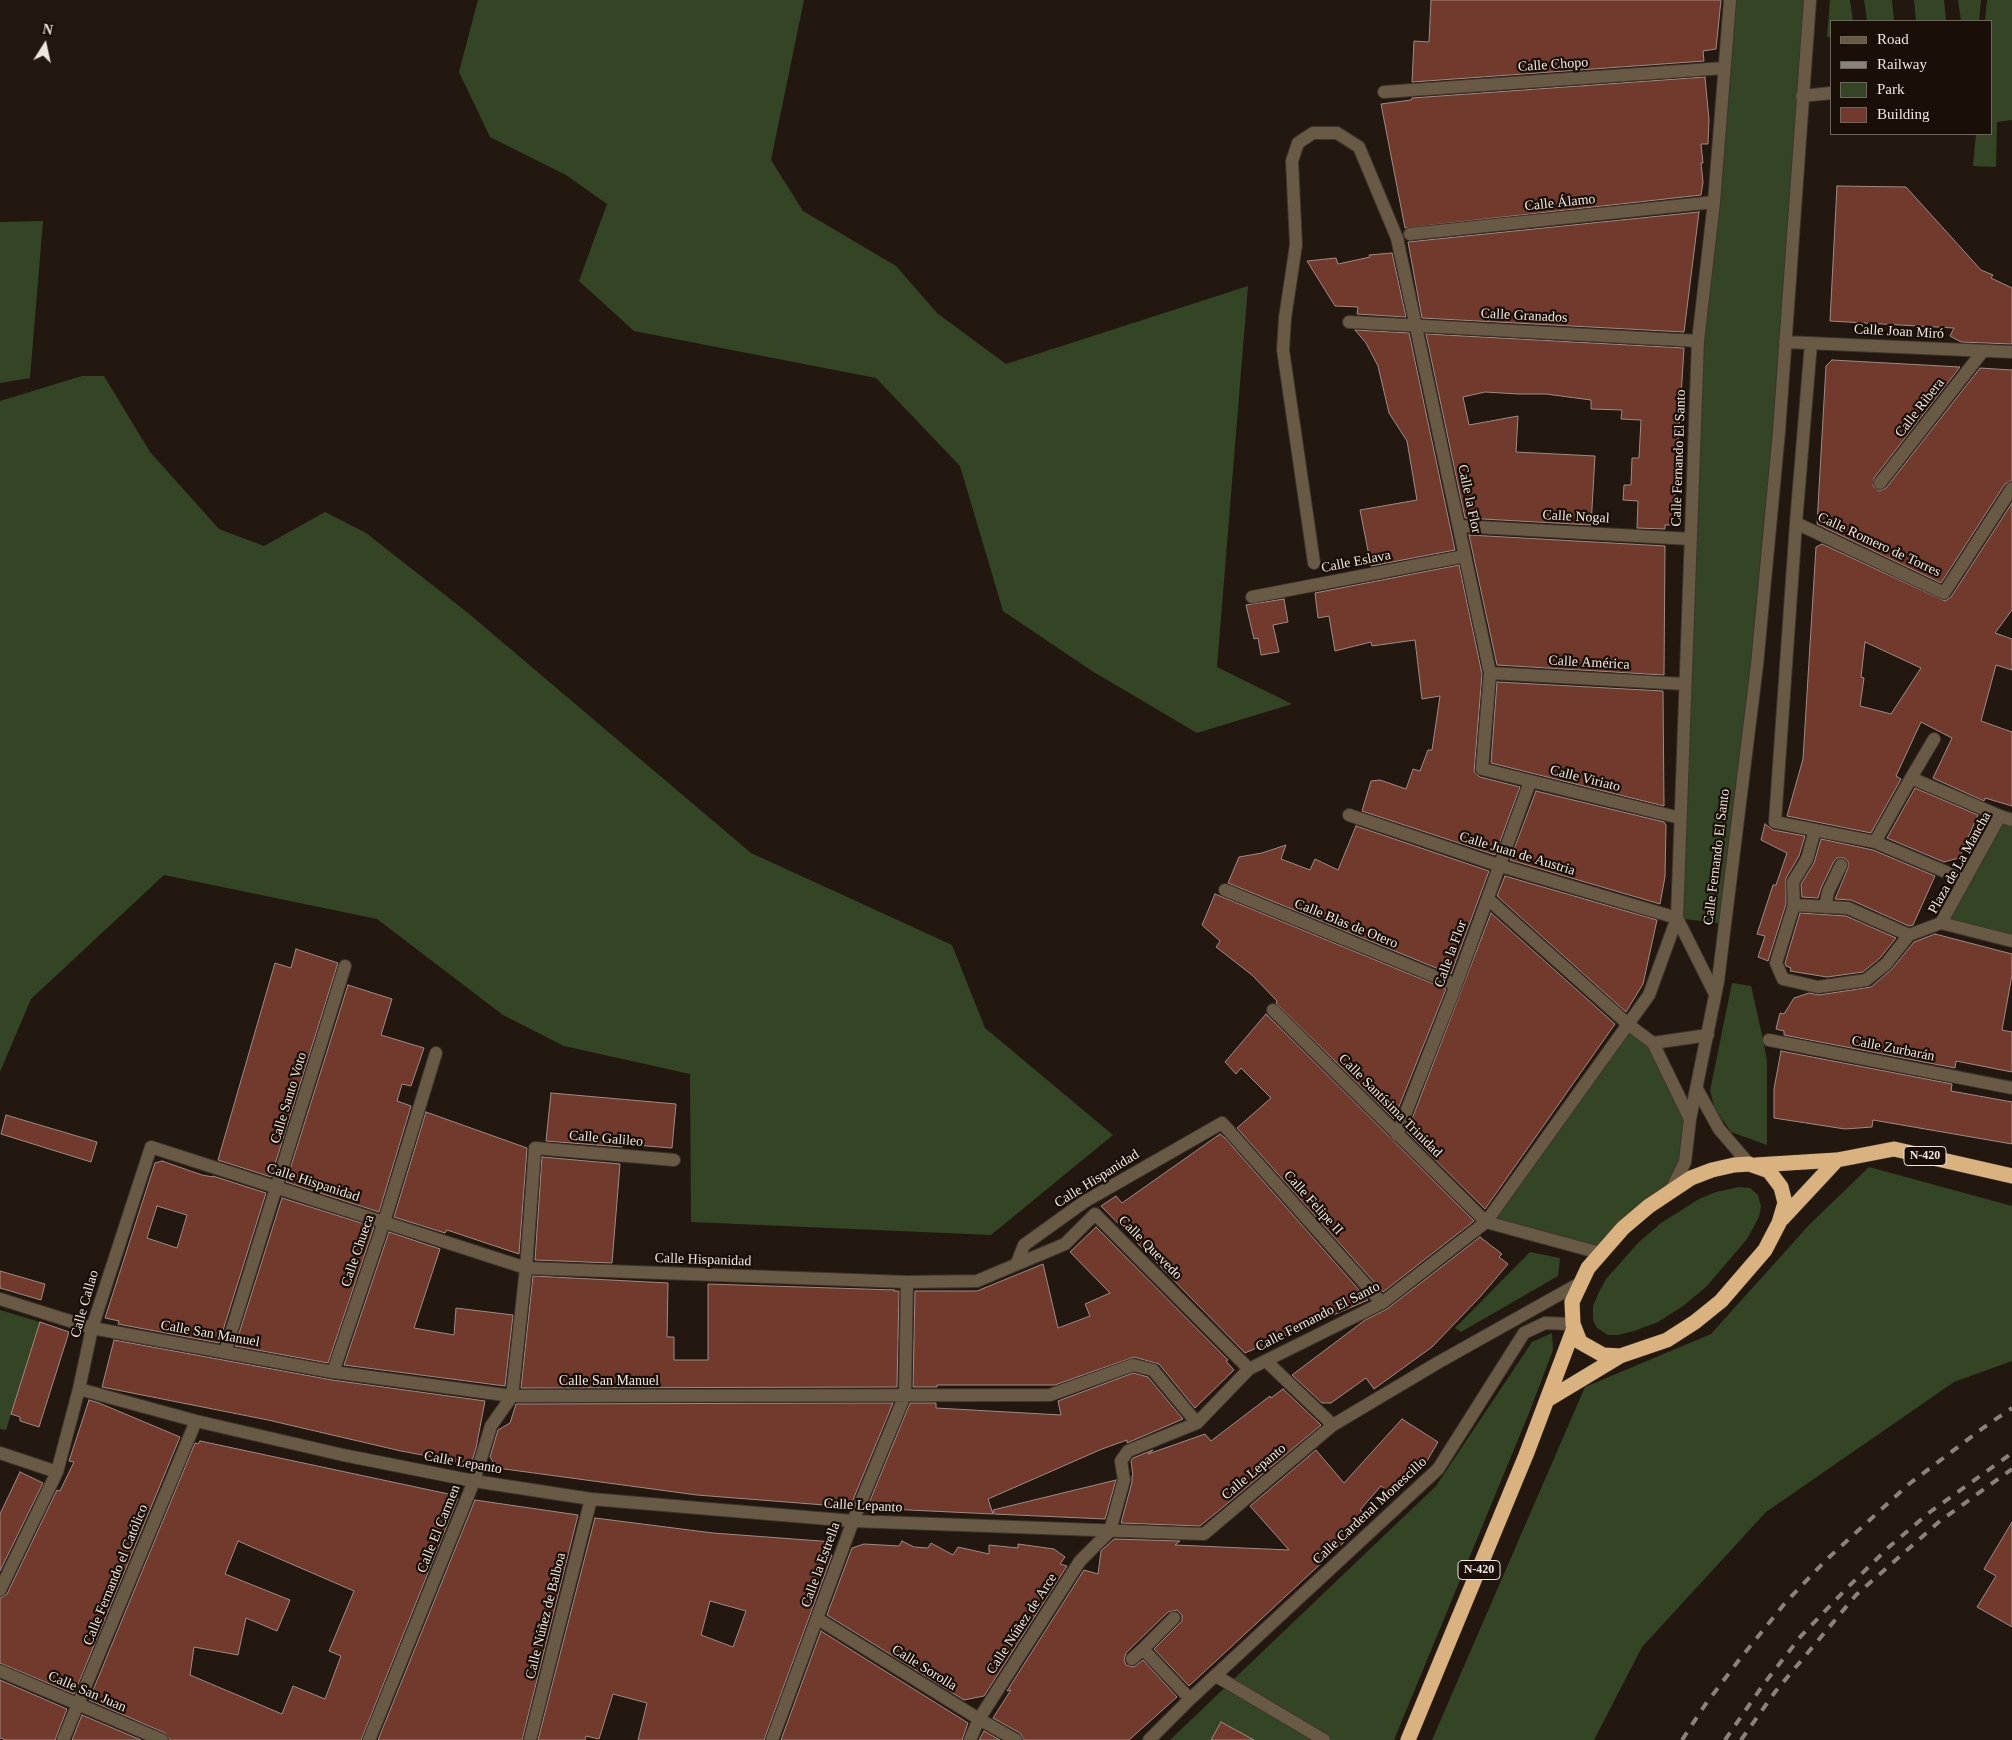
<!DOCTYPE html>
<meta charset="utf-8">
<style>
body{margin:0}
#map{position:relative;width:2012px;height:1740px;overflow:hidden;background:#231810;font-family:"Times New Roman",serif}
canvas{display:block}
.legend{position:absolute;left:1830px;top:20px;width:162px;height:115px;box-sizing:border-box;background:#190f07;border:1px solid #6e655e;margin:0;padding:6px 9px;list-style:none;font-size:15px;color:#eee6e0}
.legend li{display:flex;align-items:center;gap:10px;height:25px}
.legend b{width:25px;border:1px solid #6e655e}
.north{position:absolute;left:20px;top:20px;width:50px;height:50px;-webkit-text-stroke:4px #190f07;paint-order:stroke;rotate:10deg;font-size:14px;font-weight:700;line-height:20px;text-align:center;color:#eee6e0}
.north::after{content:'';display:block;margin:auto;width:18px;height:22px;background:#eee6e0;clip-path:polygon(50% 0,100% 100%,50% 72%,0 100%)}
</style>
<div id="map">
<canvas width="2012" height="1740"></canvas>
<ul class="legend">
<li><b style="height:6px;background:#695a46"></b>Road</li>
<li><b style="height:6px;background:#8b827b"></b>Railway</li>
<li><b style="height:14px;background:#344525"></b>Park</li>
<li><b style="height:14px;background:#713a2c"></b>Building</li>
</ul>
<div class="north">N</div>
</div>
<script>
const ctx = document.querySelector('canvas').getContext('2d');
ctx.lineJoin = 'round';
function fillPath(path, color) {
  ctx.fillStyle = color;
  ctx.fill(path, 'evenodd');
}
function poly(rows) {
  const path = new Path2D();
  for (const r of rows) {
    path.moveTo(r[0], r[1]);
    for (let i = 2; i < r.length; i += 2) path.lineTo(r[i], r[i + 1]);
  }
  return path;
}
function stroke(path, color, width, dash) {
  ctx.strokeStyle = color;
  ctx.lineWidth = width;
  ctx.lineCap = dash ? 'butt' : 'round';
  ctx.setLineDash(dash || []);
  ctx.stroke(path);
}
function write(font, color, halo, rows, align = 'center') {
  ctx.font = font + ' "Times New Roman",serif';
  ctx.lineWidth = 4.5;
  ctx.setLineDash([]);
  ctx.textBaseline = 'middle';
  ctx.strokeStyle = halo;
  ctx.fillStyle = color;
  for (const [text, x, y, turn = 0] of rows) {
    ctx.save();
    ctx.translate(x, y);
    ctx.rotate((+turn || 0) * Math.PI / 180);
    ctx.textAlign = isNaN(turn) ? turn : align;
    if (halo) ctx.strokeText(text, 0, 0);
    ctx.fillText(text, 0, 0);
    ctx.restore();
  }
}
fillPath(poly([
 [478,0,804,0,771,160,803,211,896,266,937,313,1006,364,1248,286,1217,667,1292,704,1197,733,1092,671,1003,611,960,466,876,378,634,331,579,281,607,204,566,175,490,137,459,72],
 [1724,0,1809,0,1785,342,1725,924,1677,918,1698,341],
 [1830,0,1850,0,1853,21,1831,21,1831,37,1827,37],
 [1864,0,1892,0,1894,21,1867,21],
 [1914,0,1944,0,1946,20,1916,21],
 [1958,0,1981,0,1979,21,1961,21],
 [1987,0,2012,0,2012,120,1997,122,1996,167,1973,166,1976,134,1991,134,1991,21,1985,21],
 [43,221,30,378,0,383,0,222],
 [82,376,104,376,150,452,219,529,264,546,325,512,366,533,468,613,751,853,952,945,985,1028,1113,1135,991,1235,691,1222,690,1074,564,1046,503,1015,377,919,164,875,31,999,0,1072,0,401],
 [2000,816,2012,820,2012,941,1941,923],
 [1732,983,1751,986,1763,1039,1767,1061,1767,1145,1731,1132,1715,1109,1710,1091],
 [1629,1025,1653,1043,1690,1119,1685,1162,1670,1192,1600,1253,1486,1222],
 [1869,1167,2012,1206,2012,1361,1954,1382,1766,1512,1642,1647,1594,1740,1432,1740,1585,1387,1711,1334,1809,1225],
 [1739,1187,1750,1188,1758,1195,1761,1206,1759,1217,1747,1239,1706,1287,1683,1306,1658,1322,1634,1331,1618,1335,1608,1335,1597,1328,1593,1320,1593,1306,1599,1292,1606,1279,1638,1243,1661,1223,1699,1199,1716,1192],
 [1530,1252,1560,1258,1558,1276,1461,1332,1455,1328],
 [0,1310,40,1322,6,1430,0,1429],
 [1552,1333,1553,1350,1529,1413,1394,1740,1170,1740,1436,1486,1532,1342]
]), '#344525');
const building = poly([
 [1431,0,1721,0,1716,49,1703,51,1704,61,1412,82,1414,41,1429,42,1431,0],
 [1705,77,1709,120,1708,144,1701,144,1703,163,1701,163,1703,182,1701,195,1405,228,1381,104,1411,100,1412,98,1705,77],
 [1837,186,1906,187,1981,270,1993,275,1991,278,2012,288,2012,344,1961,342,1950,336,1954,328,1830,321,1837,186],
 [1699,212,1684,332,1422,318,1408,242,1699,212],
 [1392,253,1406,317,1357,314,1358,307,1335,306,1307,261,1336,258,1338,264,1370,257,1369,255,1392,253],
 [1355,330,1409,333,1455,550,1371,566,1360,510,1417,500,1407,441,1389,413,1378,366,1366,343,1355,330],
 [1426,334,1684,348,1673,525,1665,525,1665,529,1637,528,1638,501,1623,500,1624,485,1631,485,1632,458,1639,458,1641,420,1621,419,1622,410,1591,409,1591,400,1546,394,1519,394,1485,392,1463,397,1469,425,1518,416,1516,452,1595,456,1591,525,1465,518,1426,334],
 [1832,360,1960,367,1874,478,1873,486,1879,491,1886,488,1980,368,2012,370,2012,480,2005,484,1941,583,1817,524,1826,366,1832,360],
 [2012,503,2012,610,1995,633,2012,639,2012,670,1996,665,1981,721,2012,732,2012,806,1985,798,1984,801,1933,778,1952,738,1921,722,1896,776,1901,779,1871,833,1787,816,1803,759,1816,547,1822,544,1945,601,1951,597,2012,503],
 [1865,642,1921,668,1891,714,1860,706,1864,678,1861,677,1865,642],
 [1469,535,1665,546,1664,675,1497,665,1469,535],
 [1459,565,1482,674,1474,772,1480,777,1520,787,1495,855,1362,811,1371,781,1380,780,1406,789,1413,769,1420,771,1428,750,1432,750,1440,696,1422,699,1415,640,1372,646,1371,642,1335,651,1329,616,1318,618,1315,593,1459,565],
 [1284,599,1288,622,1273,625,1279,652,1261,655,1258,638,1254,639,1246,605,1284,599],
 [1497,682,1663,691,1664,806,1491,763,1497,682],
 [1915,788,1978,815,1959,858,1944,862,1887,838,1915,788],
 [1536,791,1664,822,1666,825,1665,877,1660,904,1510,860,1536,791],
 [1765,824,1773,830,1805,836,1799,856,1786,878,1786,904,1768,961,1758,957,1765,936,1757,934,1773,885,1776,885,1787,853,1761,840,1765,824],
 [1356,826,1489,871,1451,974,1228,883,1239,857,1262,853,1286,845,1281,859,1310,870,1315,859,1338,870,1356,826],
 [1821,839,1873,850,1935,876,1913,925,1909,926,1851,900,1835,899,1848,868,1848,861,1844,858,1837,858,1834,861,1821,888,1818,898,1802,897,1801,884,1814,863,1821,839],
 [1505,876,1657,920,1643,984,1626,1012,1497,896,1505,876],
 [1215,894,1446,989,1394,1119,1276,1003,1277,1001,1252,975,1216,947,1220,941,1202,925,1215,894],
 [1491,913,1615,1024,1485,1209,1407,1132,1491,913],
 [1800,913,1846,916,1896,938,1880,958,1863,972,1827,977,1790,971,1791,968,1786,966,1785,963,1800,913],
 [1935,934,2012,954,2012,975,2002,1030,2012,1032,2012,1072,1956,1061,1955,1068,1784,1035,1784,1031,1776,1029,1780,1013,1784,1014,1794,998,1809,993,1819,995,1871,987,1892,969,1914,942,1935,934],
 [296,949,338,963,271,1177,218,1160,275,963,291,968,296,949],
 [348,985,392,999,381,1035,424,1048,411,1086,402,1084,397,1101,411,1106,379,1212,286,1182,348,985],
 [1266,1014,1474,1221,1383,1292,1237,1128,1271,1098,1241,1068,1236,1074,1225,1062,1266,1014],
 [1781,1051,1952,1084,1951,1091,2012,1102,2012,1144,1873,1120,1872,1127,1845,1129,1774,1118,1774,1089,1781,1051],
 [551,1093,676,1104,672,1148,622,1144,622,1147,546,1141,551,1093],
 [426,1112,527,1148,519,1254,447,1230,445,1233,394,1217,426,1112],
 [6,1115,97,1142,91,1162,1,1134,6,1115],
 [1220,1134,1225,1138,1368,1300,1245,1353,1101,1206,1116,1196,1122,1203,1220,1134],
 [542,1157,620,1164,612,1263,535,1260,542,1157],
 [162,1161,202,1175,213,1177,213,1176,266,1193,219,1343,118,1324,119,1321,105,1318,155,1163,162,1161],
 [157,1206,187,1215,177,1248,147,1238,157,1206],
 [282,1198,374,1227,328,1363,235,1346,282,1198],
 [1096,1227,1228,1360,1226,1361,1234,1370,1195,1408,1159,1364,1134,1357,1055,1385,937,1385,937,1387,913,1387,915,1291,977,1291,1043,1264,1058,1328,1090,1316,1085,1304,1110,1293,1070,1252,1096,1227],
 [389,1232,440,1249,414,1328,454,1335,456,1308,513,1315,505,1386,344,1365,389,1232],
 [1480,1237,1502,1254,1499,1257,1508,1264,1480,1297,1432,1347,1374,1389,1366,1378,1331,1403,1322,1403,1292,1375,1365,1320,1387,1309,1480,1237],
 [0,1271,45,1284,41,1300,0,1288,0,1271],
 [533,1276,668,1283,667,1337,674,1337,674,1360,708,1360,708,1284,895,1290,894,1291,899,1291,897,1387,521,1388,533,1276],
 [40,1322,69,1332,39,1427,20,1421,20,1417,11,1414,40,1322],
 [114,1340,332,1380,485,1401,476,1448,471,1464,401,1451,268,1420,102,1387,114,1340],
 [1133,1373,1148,1377,1183,1419,1127,1443,1127,1440,1102,1449,988,1499,993,1514,867,1508,910,1403,936,1403,936,1408,1061,1415,1058,1401,1133,1373],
 [1283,1389,1321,1425,1222,1508,1200,1526,1121,1523,1132,1482,1132,1476,1133,1476,1131,1461,1133,1458,1153,1450,1148,1454,1205,1434,1211,1441,1270,1396,1271,1398,1283,1389],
 [89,1400,99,1403,180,1437,74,1694,0,1663,0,1598,7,1594,57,1490,60,1491,74,1462,69,1461,89,1400],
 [893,1403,850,1507,697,1495,497,1468,490,1457,498,1430,510,1423,516,1404,893,1403],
 [1402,1419,1438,1442,1424,1466,1393,1497,1381,1486,1360,1510,1370,1518,1189,1686,1154,1649,1182,1621,1182,1615,1177,1610,1168,1612,1126,1653,1124,1660,1126,1665,1134,1667,1143,1660,1177,1697,1129,1740,1024,1740,1020,1733,993,1718,1011,1690,1007,1691,1084,1570,1098,1574,1101,1551,1114,1539,1180,1541,1175,1545,1289,1550,1250,1506,1316,1450,1344,1483,1402,1419],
 [200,1441,458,1496,457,1498,458,1498,361,1740,170,1740,165,1733,89,1700,195,1443,198,1444,200,1441],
 [238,1541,354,1591,329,1651,341,1656,325,1699,293,1686,282,1714,190,1675,194,1647,238,1655,246,1618,277,1631,290,1600,225,1574,238,1541],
 [20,1472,43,1483,0,1571,0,1514,20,1472],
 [1116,1480,1105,1519,994,1514,993,1510,1116,1480],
 [475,1500,578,1515,522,1740,378,1740,475,1500],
 [595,1518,713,1533,834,1542,828,1556,832,1555,764,1740,638,1740,647,1703,613,1694,599,1739,586,1736,585,1740,538,1740,595,1518],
 [710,1601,746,1611,733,1647,701,1635,710,1601],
 [2012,1522,2012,1627,1977,1607,1996,1576,1984,1569,2012,1522],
 [902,1541,914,1547,928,1548,931,1543,953,1555,958,1547,989,1554,989,1545,1018,1548,1018,1544,1054,1549,1065,1557,1060,1564,1067,1566,984,1696,964,1700,827,1615,852,1548,864,1544,899,1546,902,1541],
 [821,1631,968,1723,962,1740,781,1740,821,1631],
 [0,1680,67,1709,55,1740,6,1740,0,1738,0,1680],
 [82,1715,141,1740,72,1740,82,1715],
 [1221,1722,1254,1740,1211,1740,1221,1722],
 [984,1731,1000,1740,979,1740,984,1731]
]);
fillPath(building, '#713a2c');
stroke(building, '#9d8b86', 1);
const minor = poly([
 [1384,92,1724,68],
 [1802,96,1831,93],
 [1410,234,1714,202],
 [1349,322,1698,341],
 [1785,342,2012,352],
 [1811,343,1796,523,1775,822,1875,842,1965,880],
 [1880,483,1983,351],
 [1796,523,1944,593,2012,488],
 [1459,526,1691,539],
 [1314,563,1283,350,1285,318,1296,245,1292,161,1298,143,1313,133,1337,133,1359,147,1397,238,1490,673,1482,769,1680,818],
 [1252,597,1465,556],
 [1490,673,1685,684],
 [1934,739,1911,778,2000,816],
 [1349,815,1501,866,1677,918],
 [2012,820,2000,816,1941,923,2012,941],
 [1875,842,1911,778],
 [1225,890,1456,985],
 [1488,899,1629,1025,1653,1043,1690,1119],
 [1794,905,1793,882,1807,859,1815,830],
 [1825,907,1828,892,1841,865],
 [1677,918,1715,994],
 [1909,935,1848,908,1794,905,1776,963,1783,979,1818,987,1866,980,1886,964,1909,935,1941,923],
 [1273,1010,1486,1222,1600,1253],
 [1769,1040,2012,1088],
 [1653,1043,1708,1035],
 [1697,1089,1719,1129,1749,1164],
 [1397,1135,1456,985,1530,782],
 [1670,1192,1685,1162,1690,1119,1718,981,1757,665,1779,432,1810,0],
 [1017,1263,1024,1245,1084,1202,1222,1123,1382,1303],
 [0,1299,92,1328,333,1372,512,1396,1050,1395,1133,1365,1153,1370,1197,1423],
 [225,1352,345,966],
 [1266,1361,1333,1425],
 [333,1372,384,1222,436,1053],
 [79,1389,196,1421,343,1455,474,1481,591,1499,853,1521,1204,1534,1333,1425,1439,1362,1580,1283],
 [0,1453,57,1472],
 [0,1590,57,1472,79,1389,92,1328,151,1147,526,1268,907,1282,977,1281,1065,1244,1095,1214,1249,1369],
 [1174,1618,1143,1649,1190,1699],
 [818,1619,979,1719,1016,1740],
 [1132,1659,1143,1649],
 [0,1671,162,1740],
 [1216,1676,1324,1740],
 [63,1740,196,1421],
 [369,1740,474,1481,491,1426,512,1396,526,1268,535,1148,674,1160],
 [530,1740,591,1499],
 [772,1740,853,1521,905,1395,907,1282],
 [970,1740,979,1719,1080,1561,1110,1531,1124,1480,1121,1461,1128,1451,1197,1423,1249,1369,1382,1303,1486,1222,1649,995,1677,918,1698,341,1714,202,1730,0],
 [1149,1740,1190,1699,1438,1469,1524,1333,1545,1323,1573,1324]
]);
const highway = poly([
 [1749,1164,1769,1171,1781,1187,1785,1203,1779,1223,1765,1250,1721,1301,1695,1322,1667,1340,1620,1356,1603,1355,1580,1342,1573,1324,1572,1302,1588,1268,1623,1228,1649,1206,1691,1178,1712,1170,1734,1165,1749,1164],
 [1756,1165,1837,1160,1894,1149,2012,1176],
 [1782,1219,1837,1160],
 [1547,1400,1620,1356],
 [1408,1740,1526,1455,1574,1328]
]);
stroke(minor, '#3f352d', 14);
stroke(highway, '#3f352d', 16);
stroke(minor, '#695a46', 12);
stroke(highway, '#d9b27f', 15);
stroke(poly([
 [1682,1740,1705,1705,1739,1660,1785,1603,1826,1560,1909,1484,1983,1428,2012,1408],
 [1725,1740,1763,1685,1801,1636,1848,1587,1890,1546,1930,1512,2012,1453],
 [1741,1740,1775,1692,1856,1595,1940,1521,2012,1469]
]), '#8b827b', 4, [9, 9]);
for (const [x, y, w] of [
 [1925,1156,42],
 [1479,1570,42]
]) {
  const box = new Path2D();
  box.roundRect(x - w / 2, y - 9.5, w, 19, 4);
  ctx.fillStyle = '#190f07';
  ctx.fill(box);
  stroke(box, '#eee6e0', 1);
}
write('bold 12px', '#eee6e0', null, [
 ["N-420",1925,1156],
 ["N-420",1479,1570]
]);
write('14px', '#eee6e0', '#190f07', [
 ["Calle Chopo",1553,65,-4],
 ["Calle Álamo",1560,203,-6],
 ["Calle Granados",1524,316,3],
 ["Calle Joan Miró",1899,332,3],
 ["Calle Ribera",1920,408,-52],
 ["Calle Fernando El Santo",1679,458,-88],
 ["Calle la Flor",1469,499,78],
 ["Calle Nogal",1576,517,3],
 ["Calle Romero de Torres",1879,545,25],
 ["Calle Eslava",1356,562,-11],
 ["Calle América",1589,663,3],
 ["Calle Viriato",1585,779,14],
 ["Calle Juan de Austria",1517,854,17],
 ["Calle Fernando El Santo",1717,857,-83],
 ["Plaza de La Mancha",1960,863,-61],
 ["Calle Blas de Otero",1346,924,22],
 ["Calle la Flor",1451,954,-70],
 ["Calle Zurbarán",1893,1049,11],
 ["Calle Santo Voto",289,1098,-73],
 ["Calle Santísima Trinidad",1390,1106,45],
 ["Calle Galileo",606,1139,5],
 ["Calle Hispanidad",1097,1179,-32],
 ["Calle Hispanidad",313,1183,18],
 ["Calle Felipe II",1313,1203,48],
 ["Calle Quevedo",1150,1248,45],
 ["Calle Chueca",358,1251,-71],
 ["Calle Hispanidad",703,1260,2],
 ["Calle Callao",85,1304,-74],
 ["Calle Fernando El Santo",1318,1317,-27],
 ["Calle San Manuel",210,1334,10],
 ["Calle San Manuel",609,1381],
 ["Calle Lepanto",463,1463,10],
 ["Calle Lepanto",1254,1472,-40],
 ["Calle Lepanto",863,1506,3],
 ["Calle Cardenal Monescillo",1370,1511,-43],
 ["Calle El Carmen",439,1529,-68],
 ["Calle la Estrella",821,1565,-70],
 ["Calle Fernando el Católico",116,1575,-68],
 ["Calle Núñez de Balboa",546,1616,-76],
 ["Calle Núñez de Arce",1022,1624,-57],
 ["Calle Sorolla",924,1668,32],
 ["Calle San Juan",87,1692,23]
]);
</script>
